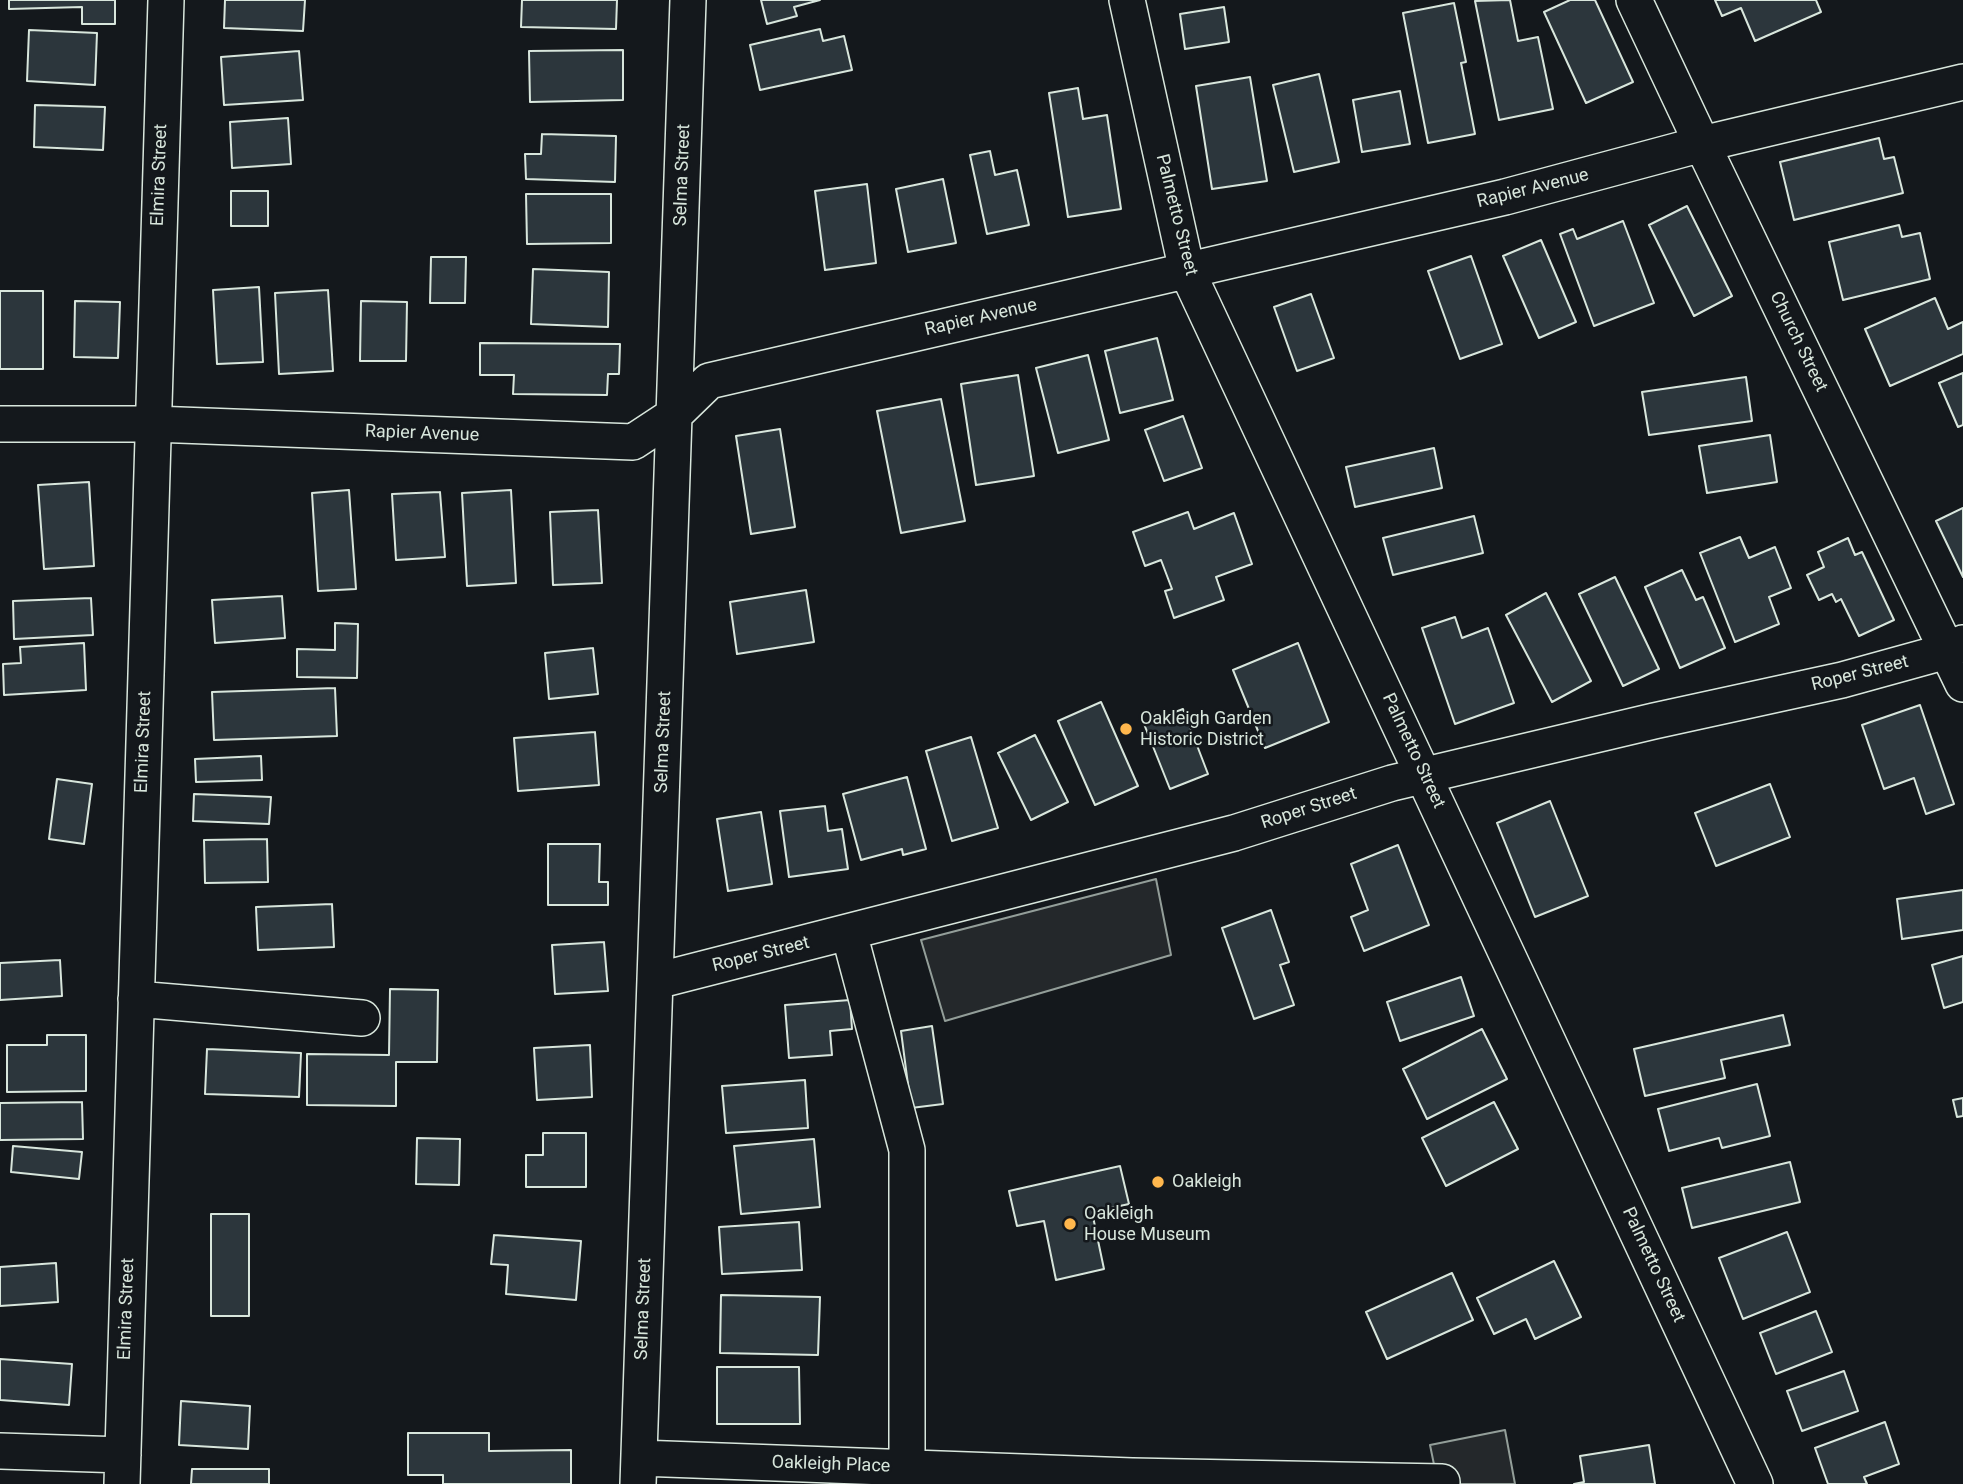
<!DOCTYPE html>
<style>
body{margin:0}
canvas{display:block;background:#14181c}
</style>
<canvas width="1963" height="1484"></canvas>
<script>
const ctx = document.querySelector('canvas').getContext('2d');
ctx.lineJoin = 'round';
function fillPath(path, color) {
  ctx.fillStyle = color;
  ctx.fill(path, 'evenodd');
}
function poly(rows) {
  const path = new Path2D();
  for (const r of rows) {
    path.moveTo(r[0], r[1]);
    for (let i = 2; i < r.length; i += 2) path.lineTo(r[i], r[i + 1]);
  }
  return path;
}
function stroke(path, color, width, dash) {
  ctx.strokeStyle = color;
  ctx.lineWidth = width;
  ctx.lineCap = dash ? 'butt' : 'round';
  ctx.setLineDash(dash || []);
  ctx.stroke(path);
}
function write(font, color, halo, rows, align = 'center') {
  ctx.font = font + ' Roboto,sans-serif';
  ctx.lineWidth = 5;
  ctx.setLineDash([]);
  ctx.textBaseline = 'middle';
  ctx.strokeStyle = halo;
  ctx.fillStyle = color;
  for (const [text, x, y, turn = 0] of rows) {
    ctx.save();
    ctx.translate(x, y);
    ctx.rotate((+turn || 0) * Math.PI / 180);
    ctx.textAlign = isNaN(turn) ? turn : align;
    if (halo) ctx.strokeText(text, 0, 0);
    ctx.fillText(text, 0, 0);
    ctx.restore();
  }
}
const parking = poly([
 [1156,879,1171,955,945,1021,921,940,1156,879],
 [1505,1430,1515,1484,1438,1484,1430,1445,1505,1430]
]);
fillPath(parking, '#24282b');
stroke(parking, '#939e99', 2);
const building = poly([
 [9,0,115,0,115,24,82,24,82,7,9,9,9,0],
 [225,0,305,0,303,31,224,28,225,0],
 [522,0,617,0,616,29,521,27,522,0],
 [761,0,820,0,794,7,797,16,767,24,761,0],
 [1510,0,1518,41,1538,37,1553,109,1499,120,1475,1,1510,0],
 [1570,0,1595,0,1633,82,1586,103,1544,12,1570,0],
 [1715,0,1816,0,1821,12,1755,41,1741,8,1722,16,1715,0],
 [1454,3,1466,62,1461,63,1475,134,1428,143,1403,13,1454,3],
 [1224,7,1229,42,1185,49,1180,14,1224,7],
 [820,29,823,41,844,36,852,70,760,90,750,45,820,29],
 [29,30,97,33,95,85,27,81,29,30],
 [623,50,623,100,530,102,529,51,623,50],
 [299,51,303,100,224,105,221,57,299,51],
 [1319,74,1339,162,1294,172,1273,85,1319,74],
 [1250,77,1267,181,1212,189,1196,86,1250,77],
 [1078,88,1083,119,1107,115,1121,209,1068,217,1049,93,1078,88],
 [1400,91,1410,144,1362,152,1353,100,1400,91],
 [35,105,105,107,103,150,34,147,35,105],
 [288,118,291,164,232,168,230,122,288,118],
 [542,134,616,136,615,182,526,179,525,154,541,154,542,134],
 [1879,138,1884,159,1894,157,1903,193,1794,220,1780,162,1879,138],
 [990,151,995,175,1017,170,1029,225,987,234,970,155,990,151],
 [943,179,956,243,908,252,896,189,943,179],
 [867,184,876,263,825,270,815,191,867,184],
 [231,191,268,191,268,226,231,226,231,191],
 [526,194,611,194,611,243,527,244,526,194],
 [1687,206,1732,296,1694,316,1649,225,1687,206],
 [1623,221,1654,303,1594,326,1560,234,1573,229,1577,239,1623,221],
 [1899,225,1902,237,1920,233,1930,279,1843,300,1829,242,1899,225],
 [1541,240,1576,322,1539,338,1503,256,1541,240],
 [1471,256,1502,344,1460,359,1428,271,1471,256],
 [431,257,466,257,465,303,430,303,431,257],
 [533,269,609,272,608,327,531,324,533,269],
 [259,287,263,362,217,364,213,290,259,287],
 [328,290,333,371,279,374,275,293,328,290],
 [0,291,43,291,43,369,0,369,0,291],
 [1311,294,1334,358,1297,371,1274,307,1311,294],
 [1935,298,1948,329,1963,322,1963,354,1890,386,1865,329,1935,298],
 [75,301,120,302,118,358,74,357,75,301],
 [361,301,407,302,406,361,360,361,361,301],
 [1157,338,1173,400,1120,413,1105,351,1157,338],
 [480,343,620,344,619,374,608,374,607,395,513,394,514,375,480,375,480,343],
 [1088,355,1109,440,1058,453,1036,368,1088,355],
 [1963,373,1963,425,1958,427,1939,383,1963,373],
 [1018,375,1034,476,976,485,961,384,1018,375],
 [1746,377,1752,421,1649,435,1642,392,1746,377],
 [941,399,965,521,901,533,877,411,941,399],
 [1183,416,1202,468,1164,481,1145,430,1183,416],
 [780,429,795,527,751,534,736,436,780,429],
 [1770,435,1777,482,1707,493,1699,446,1770,435],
 [1434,448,1442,488,1355,507,1346,467,1434,448],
 [89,482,94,566,44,569,38,485,89,482],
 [349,490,356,589,318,591,312,493,349,490],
 [511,490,516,583,467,586,462,493,511,490],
 [440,492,445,557,396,560,392,494,440,492],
 [1963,508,1963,577,1936,521,1963,508],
 [598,510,602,583,553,585,550,512,598,510],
 [1188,512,1194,529,1234,513,1252,564,1216,577,1224,600,1174,618,1165,591,1172,589,1161,560,1145,566,1133,532,1188,512],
 [1474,516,1483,553,1393,575,1383,538,1474,516],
 [1740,537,1749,558,1775,547,1791,588,1769,597,1779,624,1735,642,1700,553,1740,537],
 [1848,538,1855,555,1862,552,1894,620,1859,636,1841,599,1836,602,1832,594,1819,600,1807,575,1824,567,1818,552,1848,538],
 [1682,570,1696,600,1703,597,1725,648,1680,668,1645,587,1682,570],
 [1615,577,1659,669,1623,686,1579,594,1615,577],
 [806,590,814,642,737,654,730,602,806,590],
 [1546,593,1591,681,1552,702,1506,615,1546,593],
 [282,596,285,638,215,643,212,600,282,596],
 [91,598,93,635,14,639,13,601,91,598],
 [1455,617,1462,638,1488,628,1514,703,1455,724,1422,628,1455,617],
 [335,623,358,624,357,678,297,677,297,649,335,650,335,623],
 [84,643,86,690,4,695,3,664,21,663,20,647,84,643],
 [1298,643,1329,722,1265,748,1233,670,1298,643],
 [593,648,598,694,549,699,545,653,593,648],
 [335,688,337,736,214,740,212,692,335,688],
 [1101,702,1138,786,1095,805,1058,721,1101,702],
 [1920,705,1954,804,1926,814,1914,778,1884,789,1862,725,1920,705],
 [1183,709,1208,774,1170,789,1144,724,1183,709],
 [595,732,599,785,518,791,514,738,595,732],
 [1035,735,1068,802,1031,820,998,753,1035,735],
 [971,737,998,828,952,841,926,751,971,737],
 [261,756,262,780,196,782,195,759,261,756],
 [907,777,926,849,903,855,902,849,861,860,843,794,907,777],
 [57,779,92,784,84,844,49,839,57,779],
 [1770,784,1790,837,1716,866,1695,813,1770,784],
 [194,794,271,797,269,824,193,821,194,794],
 [1550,801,1588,896,1535,917,1497,823,1550,801],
 [825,806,828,831,842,829,848,869,789,877,780,811,825,806],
 [761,812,772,884,728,891,717,819,761,812],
 [267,839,268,882,205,883,204,840,267,839],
 [548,844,600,844,599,882,608,882,608,905,548,905,548,844],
 [1398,845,1429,925,1364,951,1351,917,1368,910,1351,864,1398,845],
 [1963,890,1963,930,1902,939,1897,899,1963,890],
 [332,904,334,947,258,950,256,907,332,904],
 [1271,910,1289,962,1280,965,1294,1005,1254,1019,1222,928,1271,910],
 [604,942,608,991,555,994,552,945,604,942],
 [1963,956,1963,1002,1944,1008,1932,965,1963,956],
 [60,960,62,996,0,1000,0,963,60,960],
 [1461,977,1474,1016,1400,1041,1387,1002,1461,977],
 [390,989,438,990,437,1062,396,1062,396,1106,307,1105,307,1054,389,1055,390,989],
 [850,1000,852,1029,830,1031,832,1055,789,1058,785,1005,850,1000],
 [1783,1015,1790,1045,1721,1060,1725,1078,1645,1096,1634,1049,1783,1015],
 [932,1026,943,1104,911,1108,901,1031,932,1026],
 [1482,1029,1507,1079,1427,1119,1403,1069,1482,1029],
 [47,1035,86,1035,86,1091,7,1092,7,1045,47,1045,47,1035],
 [590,1045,592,1097,537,1100,534,1048,590,1045],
 [207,1049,301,1053,299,1097,205,1094,207,1049],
 [805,1080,808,1128,726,1133,722,1086,805,1080],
 [1757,1084,1770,1136,1722,1148,1719,1138,1669,1151,1658,1109,1757,1084],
 [1963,1098,1963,1116,1957,1117,1953,1100,1963,1098],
 [82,1102,83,1139,0,1140,0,1103,82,1102],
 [1494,1102,1518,1149,1446,1186,1422,1138,1494,1102],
 [543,1133,586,1133,586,1187,526,1187,526,1155,543,1155,543,1133],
 [417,1138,460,1139,459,1185,416,1184,417,1138],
 [814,1139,820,1207,741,1214,734,1146,814,1139],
 [13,1146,82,1152,79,1179,11,1172,13,1146],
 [1790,1162,1800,1202,1692,1228,1682,1188,1790,1162],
 [1120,1166,1129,1204,1092,1212,1104,1269,1056,1280,1044,1221,1017,1226,1009,1191,1120,1166],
 [211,1214,249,1214,249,1316,211,1316,211,1214],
 [799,1222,802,1270,722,1274,719,1227,799,1222],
 [1787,1232,1810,1292,1743,1319,1719,1258,1787,1232],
 [494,1235,581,1241,576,1300,506,1294,508,1265,491,1264,494,1235],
 [1554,1261,1581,1317,1535,1339,1526,1319,1494,1334,1477,1298,1554,1261],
 [56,1263,58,1302,0,1306,0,1267,56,1263],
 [1452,1273,1473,1320,1387,1359,1366,1312,1452,1273],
 [721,1295,820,1297,818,1355,720,1353,721,1295],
 [1816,1311,1832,1352,1776,1374,1760,1333,1816,1311],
 [0,1359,72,1364,69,1405,0,1400,0,1359],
 [717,1367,799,1367,800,1424,717,1424,717,1367],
 [1844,1371,1858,1411,1802,1431,1787,1391,1844,1371],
 [181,1401,250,1406,248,1449,179,1445,181,1401],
 [1885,1422,1899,1464,1864,1477,1867,1484,1828,1484,1815,1448,1885,1422],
 [408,1433,489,1433,489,1451,571,1450,571,1484,443,1484,443,1475,408,1475,408,1433],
 [1649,1445,1655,1484,1574,1484,1584,1482,1580,1456,1649,1445],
 [192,1469,269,1469,269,1484,191,1484,192,1469]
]);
fillPath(building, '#2c363c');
stroke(building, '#d8e6dc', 2);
const minor = poly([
 [1127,0,1187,271,1755,1484],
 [1634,0,1702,144,1963,684],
 [0,424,153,424,633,442,674,415,709,381,1505,197,1702,144,1963,82],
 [849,933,907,1150,907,1484],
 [656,981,1234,833,1392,783,1654,721,1842,680,1947,651,1963,643],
 [136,999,362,1018],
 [0,1451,123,1455],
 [639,1458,1132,1476,1442,1482],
 [122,1484,166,0],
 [638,1484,688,0]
]);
stroke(minor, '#d8e6dc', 38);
stroke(minor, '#14181c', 35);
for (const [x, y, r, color] of [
 [1126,729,7,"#ffb74d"],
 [1158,1182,7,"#ffb74d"],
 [1070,1224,7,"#ffb74d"]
]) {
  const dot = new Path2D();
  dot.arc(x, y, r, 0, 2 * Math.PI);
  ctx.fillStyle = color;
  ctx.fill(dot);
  stroke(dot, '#14181c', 2.5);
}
write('18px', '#d8e6dc', '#14181c', [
 ["Elmira Street",160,175,-88],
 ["Selma Street",683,175,-88],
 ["Rapier Avenue",1533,189,-14],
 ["Palmetto Street",1176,215,76],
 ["Rapier Avenue",981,318,-13],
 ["Church Street",1798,342,64],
 ["Rapier Avenue",422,434,2],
 ["Roper Street",1860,674,-14],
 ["Elmira Street",144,742,-88],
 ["Selma Street",664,742,-88],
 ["Palmetto Street",1413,751,65],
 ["Roper Street",1309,809,-18],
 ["Roper Street",761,955,-14],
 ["Palmetto Street",1653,1265,65],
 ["Elmira Street",127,1309,-88],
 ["Selma Street",644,1309,-88],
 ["Oakleigh Place",831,1465,2]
]);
write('18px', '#d8e6dc', '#14181c', [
 ["Oakleigh Garden",1140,719],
 ["Historic District",1140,740],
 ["Oakleigh",1172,1182],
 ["Oakleigh",1084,1214],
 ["House Museum",1084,1235]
], 'left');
</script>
